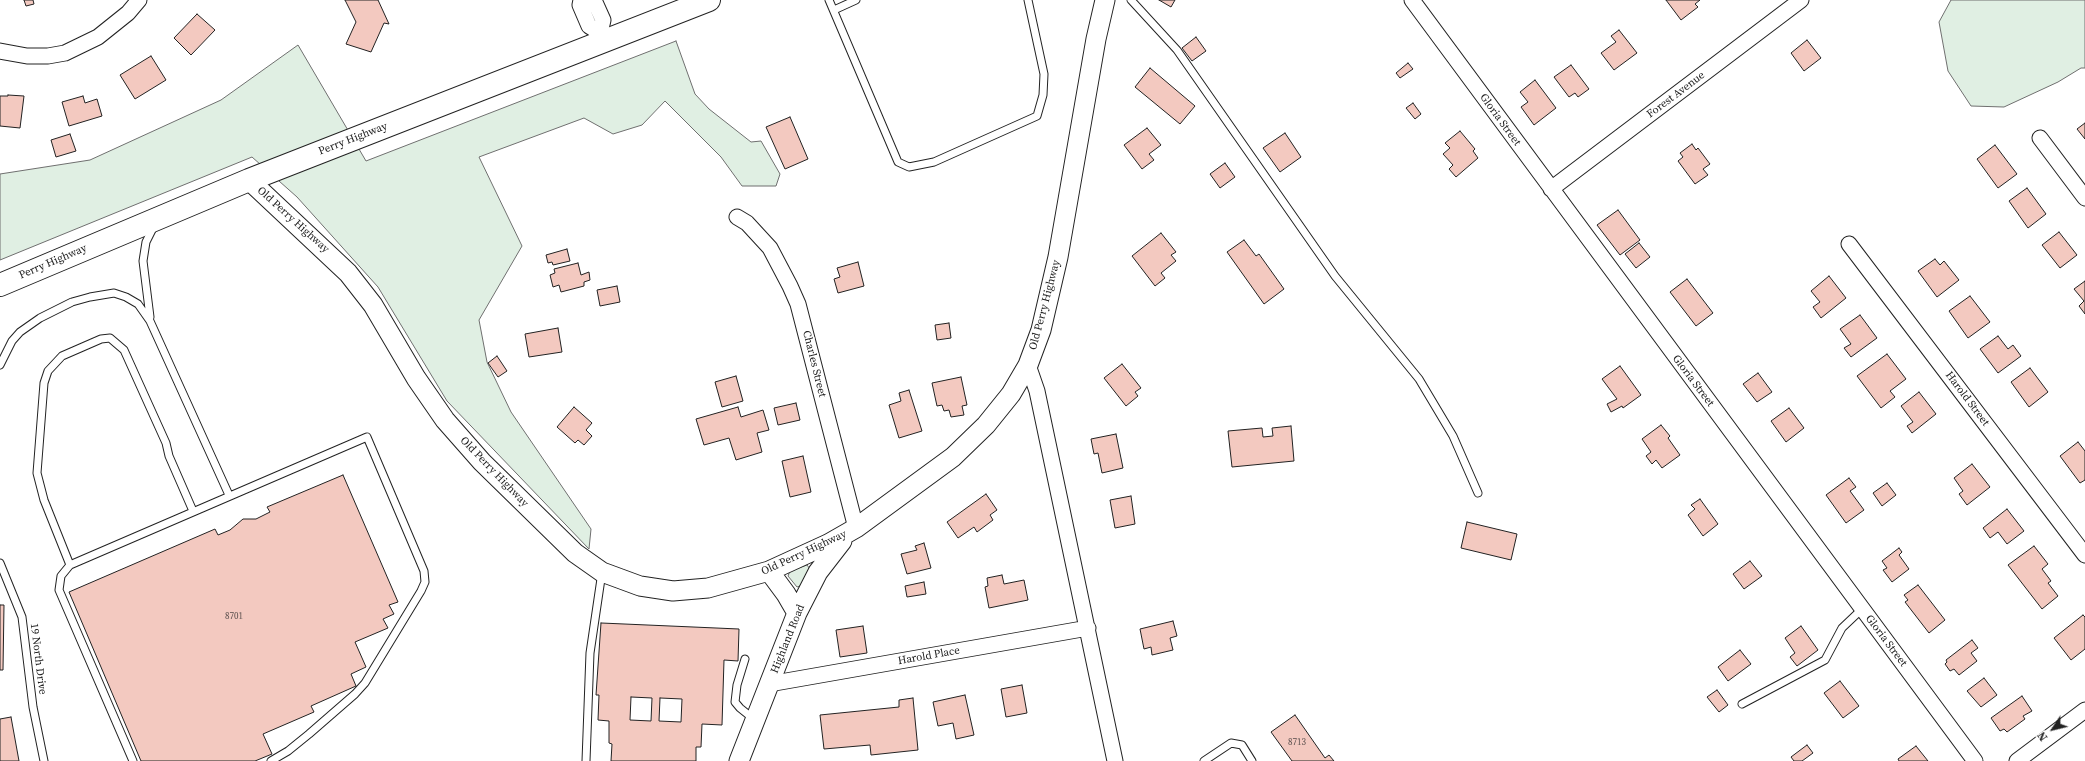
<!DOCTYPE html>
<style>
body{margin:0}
#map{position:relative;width:2085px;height:761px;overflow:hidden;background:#fff;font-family:"Source Serif 4",serif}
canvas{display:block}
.north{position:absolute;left:2033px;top:709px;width:40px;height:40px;-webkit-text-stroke:3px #fff;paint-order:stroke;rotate:235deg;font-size:11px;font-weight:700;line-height:16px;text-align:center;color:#222}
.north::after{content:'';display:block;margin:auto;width:14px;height:18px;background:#222;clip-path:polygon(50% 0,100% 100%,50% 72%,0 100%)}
</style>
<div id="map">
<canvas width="2085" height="761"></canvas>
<div class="north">N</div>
</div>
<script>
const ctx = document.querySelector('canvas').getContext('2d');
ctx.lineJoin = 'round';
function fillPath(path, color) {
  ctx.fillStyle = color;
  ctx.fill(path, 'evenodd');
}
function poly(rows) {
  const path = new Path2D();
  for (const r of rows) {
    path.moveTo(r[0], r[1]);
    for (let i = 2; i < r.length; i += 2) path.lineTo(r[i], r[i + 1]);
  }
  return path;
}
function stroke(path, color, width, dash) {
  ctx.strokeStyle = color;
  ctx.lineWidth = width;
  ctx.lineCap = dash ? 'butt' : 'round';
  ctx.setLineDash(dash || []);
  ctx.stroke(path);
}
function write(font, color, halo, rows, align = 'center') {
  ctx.font = font + ' "Source Serif 4",serif';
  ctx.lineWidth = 3;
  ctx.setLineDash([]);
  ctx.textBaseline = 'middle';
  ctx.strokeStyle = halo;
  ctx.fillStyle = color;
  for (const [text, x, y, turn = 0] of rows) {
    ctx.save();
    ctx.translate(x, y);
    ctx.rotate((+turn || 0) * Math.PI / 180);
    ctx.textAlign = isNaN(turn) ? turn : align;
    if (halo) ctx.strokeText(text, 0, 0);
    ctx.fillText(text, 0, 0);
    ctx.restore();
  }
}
const green = poly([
 [1951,0,2085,0,2085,68,2081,68,2058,82,2004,107,1971,106,1948,71,1939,22,1951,0],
 [676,41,695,94,709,109,751,142,761,141,780,174,776,186,742,186,721,157,665,101,642,125,613,134,584,118,479,157,522,246,479,320,487,362,511,412,591,529,589,549,447,401,378,287,297,197,252,157,0,260,0,174,90,160,221,100,298,45,366,161,676,41],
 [807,565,810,569,800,586,797,587,788,576,790,571,807,565]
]);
fillPath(green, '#e0efe3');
stroke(green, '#6f6f6f', 1);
const building = poly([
 [24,0,33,0,34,4,26,6,24,0],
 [345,0,378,0,389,24,384,23,371,52,346,44,356,22,345,0],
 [1159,0,1175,0,1171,7,1159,0],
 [1666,0,1700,0,1695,4,1698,7,1681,20,1666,0],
 [197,14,215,30,191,55,174,38,197,14],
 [1619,30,1637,53,1614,70,1601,53,1616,42,1611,36,1619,30],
 [1196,37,1206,51,1192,61,1182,48,1196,37],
 [1807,40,1821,58,1804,71,1791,53,1807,40],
 [151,56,166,80,135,99,120,75,151,56],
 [1408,63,1413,69,1400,78,1396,73,1408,63],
 [1571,65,1589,89,1578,97,1575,93,1569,97,1554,77,1571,65],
 [1150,68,1195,106,1180,124,1135,87,1150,68],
 [1535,80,1556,108,1534,125,1521,107,1528,102,1520,92,1535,80],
 [8,95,24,96,20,128,0,126,0,96,8,96,8,95],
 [83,96,85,103,97,99,102,116,69,126,62,102,83,96],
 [1413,103,1421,114,1415,119,1406,108,1413,103],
 [790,117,808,159,785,169,766,127,790,117],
 [2085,123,2085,139,2077,129,2085,123],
 [1147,128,1161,145,1149,154,1154,160,1142,169,1124,145,1147,128],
 [1460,131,1475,149,1473,151,1478,158,1456,177,1449,169,1453,165,1443,154,1450,148,1445,143,1460,131],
 [1285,133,1301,157,1280,172,1263,148,1285,133],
 [70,134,76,151,56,157,51,140,70,134],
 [1692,144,1696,150,1698,148,1710,164,1703,169,1708,175,1695,184,1678,161,1683,157,1680,153,1692,144],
 [1995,145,2017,174,1998,188,1977,159,1995,145],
 [1225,163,1235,177,1220,188,1210,174,1225,163],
 [2027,188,2046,214,2028,228,2009,201,2027,188],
 [1618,210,1640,240,1620,255,1597,225,1618,210],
 [2059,232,2077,255,2060,268,2042,245,2059,232],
 [1161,233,1176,252,1171,255,1176,261,1161,273,1165,278,1155,286,1132,256,1161,233],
 [1244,240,1256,256,1259,254,1284,289,1264,304,1227,252,1244,240],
 [1639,243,1650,257,1636,268,1625,254,1639,243],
 [567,249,570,261,553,265,552,262,548,263,546,255,567,249],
 [1935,259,1940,265,1944,261,1959,280,1937,297,1918,271,1935,259],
 [858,262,864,286,838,293,834,279,840,277,837,268,858,262],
 [578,263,581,275,589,272,590,280,584,282,584,286,561,292,559,285,553,287,550,275,555,273,554,269,578,263],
 [1829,276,1846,298,1821,318,1813,307,1820,302,1811,291,1829,276],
 [1687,279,1713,313,1696,326,1670,292,1687,279],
 [2085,281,2085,314,2079,306,2084,301,2074,289,2085,281],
 [617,286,620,302,600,306,597,290,617,286],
 [1970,296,1990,322,1968,338,1949,311,1970,296],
 [1860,315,1877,338,1851,357,1844,348,1851,344,1840,329,1860,315],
 [949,323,951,338,937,340,935,325,949,323],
 [558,328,562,352,529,357,525,334,558,328],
 [1998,336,2008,349,2013,345,2021,356,1998,373,1980,349,1998,336],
 [1887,354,1906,379,1890,391,1895,397,1881,408,1857,376,1887,354],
 [497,356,507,371,498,377,488,363,497,356],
 [1122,364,1141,388,1135,392,1138,396,1126,406,1104,378,1122,364],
 [1620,366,1641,395,1623,408,1622,406,1611,412,1607,404,1617,399,1602,379,1620,366],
 [2030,368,2048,392,2029,407,2011,382,2030,368],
 [1758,373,1772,392,1757,402,1743,384,1758,373],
 [736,376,743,401,722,407,715,382,736,376],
 [961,377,967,405,962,406,964,415,951,417,949,410,944,411,942,405,937,406,932,383,961,377],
 [909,390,922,431,899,438,889,405,901,401,899,393,909,390],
 [1919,392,1936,414,1912,433,1907,426,1913,422,1901,406,1919,392],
 [796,403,800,420,778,425,774,408,796,403],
 [574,407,592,423,586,430,592,436,584,445,578,440,575,443,557,427,574,407],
 [738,407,741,417,763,410,769,430,757,433,762,452,736,460,729,438,704,445,696,419,738,407],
 [1789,408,1804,428,1786,442,1771,421,1789,408],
 [1661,425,1670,436,1668,438,1680,455,1662,468,1656,460,1652,464,1646,456,1651,452,1642,439,1661,425],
 [1291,426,1294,461,1232,467,1228,431,1262,428,1263,437,1273,436,1272,428,1291,426],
 [1116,434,1123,468,1102,473,1098,453,1094,454,1091,439,1116,434],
 [2078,442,2085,451,2085,480,2080,483,2060,456,2078,442],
 [803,456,811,492,790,497,782,461,803,456],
 [1972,464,1990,487,1967,505,1959,494,1963,491,1954,478,1972,464],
 [343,475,398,602,389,605,394,614,383,619,388,628,355,642,366,667,351,674,356,686,311,706,314,712,263,734,272,754,255,761,141,761,69,592,215,529,218,535,230,530,243,519,256,519,270,512,267,507,343,475],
 [1849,478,1856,487,1850,491,1864,510,1846,523,1826,495,1849,478],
 [1887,483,1896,495,1882,506,1873,493,1887,483],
 [986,494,997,510,990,515,993,520,977,532,974,527,958,538,947,522,986,494],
 [1131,496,1135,524,1115,528,1110,500,1131,496],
 [1700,499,1718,524,1703,536,1688,515,1695,509,1691,505,1700,499],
 [2007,509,2024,531,2007,544,1998,532,1990,538,1983,528,2007,509],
 [1467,522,1517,534,1511,560,1461,548,1467,522],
 [924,543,931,568,907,574,901,554,917,550,915,546,924,543],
 [2034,546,2048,564,2042,569,2051,581,2048,583,2058,596,2042,609,2008,565,2034,546],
 [1899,548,1902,552,1899,555,1909,569,1892,582,1883,570,1887,568,1882,561,1899,548],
 [1750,561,1762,576,1744,589,1733,574,1750,561],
 [1002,575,1004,584,1024,580,1028,600,989,608,985,587,988,586,987,578,1002,575],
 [924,582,926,594,907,597,905,586,924,582],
 [1918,585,1945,620,1929,633,1905,602,1908,600,1904,595,1918,585],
 [0,605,4,605,3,670,0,670,0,605],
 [2083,615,2085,617,2085,649,2071,660,2054,638,2083,615],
 [1173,621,1177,636,1170,638,1173,650,1152,655,1151,647,1144,649,1140,629,1173,621],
 [601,623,739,629,738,661,724,660,722,725,702,724,701,747,696,747,696,761,611,761,612,744,609,743,609,721,598,720,599,695,596,695,601,623],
 [631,697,652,698,651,721,630,720,631,697],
 [660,698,682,699,681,722,659,721,660,698],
 [863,626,867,653,840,657,836,630,863,626],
 [1801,626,1818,650,1797,666,1790,657,1795,653,1785,638,1801,626],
 [1972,640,1978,648,1971,653,1977,661,1959,675,1954,669,1950,671,1945,664,1947,662,1946,660,1972,640],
 [1740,650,1751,664,1728,681,1718,667,1740,650],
 [1984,678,1997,695,1981,707,1967,691,1984,678],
 [1840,681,1859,706,1843,718,1824,693,1840,681],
 [1022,685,1027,713,1006,717,1001,689,1022,685],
 [1717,690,1728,705,1719,712,1707,697,1717,690],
 [965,695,974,735,956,739,953,723,938,726,933,702,965,695],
 [2022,696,2032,711,2023,716,2025,719,2007,732,2004,729,2000,731,1991,718,2022,696],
 [913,698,918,750,871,755,870,745,824,749,820,715,899,707,899,700,913,698],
 [1295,715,1325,758,1329,755,1334,761,1292,761,1271,732,1295,715],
 [11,717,19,761,0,761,0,719,11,717],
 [1807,745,1813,753,1802,761,1794,761,1791,757,1807,745],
 [1916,746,1928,761,1899,761,1898,759,1916,746]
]);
fillPath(building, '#f3c9c0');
stroke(building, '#222', 1);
const service = poly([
 [829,0,898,162,909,167,934,162,1037,116,1043,95,1044,74,1028,0],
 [1131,0,1177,50,1335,276,1419,379,1453,436,1478,493],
 [834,10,856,0],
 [150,317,143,261,146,242,154,226],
 [0,365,12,341,20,332,40,318,72,302,90,297,114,293,126,297,138,304,150,321,229,495],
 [0,563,22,617,33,707,44,761],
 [70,565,44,500,37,473,44,383,48,371,62,356,101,339,110,338,124,350,166,443,169,456,193,511],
 [745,659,737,685,735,702,740,708,755,720],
 [1742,704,1825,660,1842,628,1862,609],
 [133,761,59,590,61,576,70,565,367,437,424,571,425,582,421,591,365,683,355,694,309,734,288,751,271,761],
 [586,761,590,653,602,572],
 [1204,761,1231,743,1242,745,1252,761]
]);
const minor = poly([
 [581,0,580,5,589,26,600,33,604,42],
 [594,0,603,20,600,33],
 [1412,0,1975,761],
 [0,51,27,56,48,56,65,53,98,37,128,13,139,0],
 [2040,138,2085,198],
 [1551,189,1801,0],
 [737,217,747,223,770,248,790,286,798,304,856,528],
 [1849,244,2085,555],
 [1028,365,1037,391,1115,761],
 [769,684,1088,628],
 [2017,761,2085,710]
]);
const tertiary = poly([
 [249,180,348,273,373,305,416,378,445,420,482,462,575,553,602,572,640,586,673,591,708,588,769,571,828,544,856,528,953,457,986,425,1011,394,1028,365,1041,330,1058,257,1096,39,1105,0],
 [769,571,786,594,797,613],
 [739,761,797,613,818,572,842,541]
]);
const primary = poly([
 [0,285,249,180,709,0]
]);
stroke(service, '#222', 9);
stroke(minor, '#222', 17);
stroke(tertiary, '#222', 21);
stroke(primary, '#222', 24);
stroke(service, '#fff', 7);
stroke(minor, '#fff', 15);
stroke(tertiary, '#fff', 19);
stroke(primary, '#fff', 22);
write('9px', '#564c4a', null, [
 ["8701",234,617],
 ["8713",1297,743]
]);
write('11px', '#222', '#fff', [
 ["Forest Avenue",1676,95,-37],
 ["Gloria Street",1500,120,54],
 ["Perry Highway",353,139,-21],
 ["Old Perry Highway",293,220,42],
 ["Perry Highway",53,262,-23],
 ["Old Perry Highway",1045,305,-75],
 ["Charles Street",814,364,76],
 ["Gloria Street",1693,381,53],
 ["Harold Street",1967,399,53],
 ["Old Perry Highway",494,472,46],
 ["Old Perry Highway",804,553,-25],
 ["Highland Road",788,639,-68],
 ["Gloria Street",1886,641,53],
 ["Harold Place",929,656,-10],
 ["19 North Drive",38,659,83]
]);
</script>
